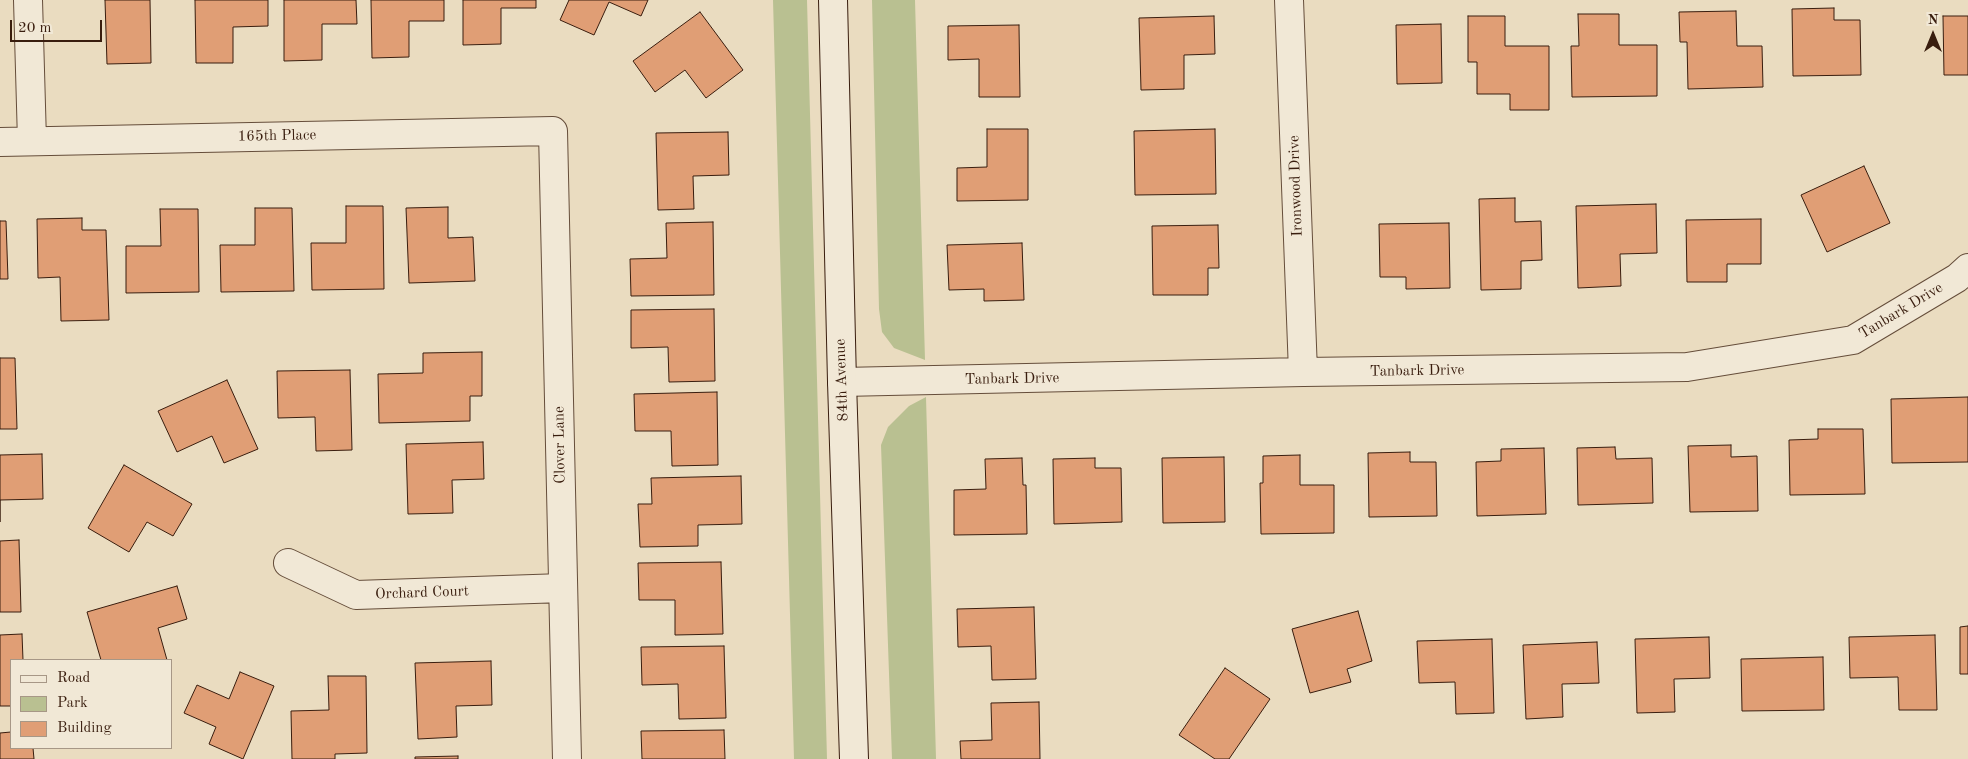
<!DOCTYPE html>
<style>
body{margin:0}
#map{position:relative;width:1968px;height:759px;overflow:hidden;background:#eadcc0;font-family:"Old Standard TT",serif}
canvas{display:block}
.legend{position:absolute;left:10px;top:659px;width:162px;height:90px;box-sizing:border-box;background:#f1e8d6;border:1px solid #a79786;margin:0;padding:6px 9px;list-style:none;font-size:15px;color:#391d0e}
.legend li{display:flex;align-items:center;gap:10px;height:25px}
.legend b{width:25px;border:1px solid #a79786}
.north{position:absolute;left:1908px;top:10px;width:50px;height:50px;-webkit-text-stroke:4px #f1e8d6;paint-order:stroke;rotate:0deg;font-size:14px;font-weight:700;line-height:20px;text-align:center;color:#391d0e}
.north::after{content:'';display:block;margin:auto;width:18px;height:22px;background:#391d0e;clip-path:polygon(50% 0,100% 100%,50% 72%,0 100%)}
.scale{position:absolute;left:10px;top:20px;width:92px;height:22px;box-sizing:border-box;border:2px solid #391d0e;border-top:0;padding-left:6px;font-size:15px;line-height:18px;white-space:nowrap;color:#391d0e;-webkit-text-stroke:4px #f1e8d6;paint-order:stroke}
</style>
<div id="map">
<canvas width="1968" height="759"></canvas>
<ul class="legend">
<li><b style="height:6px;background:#f1e8d6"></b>Road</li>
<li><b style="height:14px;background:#b9c091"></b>Park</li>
<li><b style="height:14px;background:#e09e75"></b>Building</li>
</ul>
<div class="north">N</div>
<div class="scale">20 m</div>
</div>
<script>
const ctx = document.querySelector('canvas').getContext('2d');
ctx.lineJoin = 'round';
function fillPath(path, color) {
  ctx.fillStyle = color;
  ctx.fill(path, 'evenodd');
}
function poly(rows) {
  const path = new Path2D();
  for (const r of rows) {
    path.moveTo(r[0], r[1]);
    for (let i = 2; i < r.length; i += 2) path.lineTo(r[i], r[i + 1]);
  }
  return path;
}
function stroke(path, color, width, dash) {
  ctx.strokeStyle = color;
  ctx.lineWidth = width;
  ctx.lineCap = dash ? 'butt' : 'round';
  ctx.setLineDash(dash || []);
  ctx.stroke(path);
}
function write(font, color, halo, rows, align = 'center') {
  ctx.font = font + ' "Old Standard TT",serif';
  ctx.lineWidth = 4;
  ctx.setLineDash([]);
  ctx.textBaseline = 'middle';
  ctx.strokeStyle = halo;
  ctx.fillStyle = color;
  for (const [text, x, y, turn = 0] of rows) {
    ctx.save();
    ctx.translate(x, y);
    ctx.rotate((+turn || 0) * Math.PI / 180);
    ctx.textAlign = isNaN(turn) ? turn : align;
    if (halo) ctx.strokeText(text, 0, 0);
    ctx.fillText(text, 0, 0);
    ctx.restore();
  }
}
fillPath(poly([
 [773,0,807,0,827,759,794,759],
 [872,0,915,0,925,360,894,348,882,332,879,309],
 [926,397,936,759,892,759,881,445,888,427,909,406]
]), '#b9c091');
const building = poly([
 [105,0,150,0,151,63,107,64,105,0],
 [195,0,268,0,268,26,233,27,233,63,196,63,195,0],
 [284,0,356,0,357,24,322,24,322,60,284,61,284,0],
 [371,0,444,0,444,21,409,21,409,57,372,58,371,0],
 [463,0,536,0,536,8,501,8,501,44,463,45,463,0],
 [569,0,648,0,641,16,609,2,594,35,560,20,569,0],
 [1834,8,1834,20,1860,20,1861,75,1793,76,1792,9,1834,8],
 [1736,11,1737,46,1762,46,1763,87,1688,89,1687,42,1680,42,1679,12,1736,11],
 [700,12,743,70,706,98,685,70,655,92,633,61,700,12],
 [1578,14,1619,14,1619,45,1657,45,1657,96,1572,97,1571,46,1579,46,1578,14],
 [1214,16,1215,54,1184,55,1184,89,1141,90,1139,18,1214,16],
 [1468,16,1505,16,1505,46,1549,46,1549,110,1510,110,1510,94,1477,94,1477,62,1468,62,1468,16],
 [1943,16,1968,16,1968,75,1944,75,1943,16],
 [1441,24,1442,83,1397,84,1396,25,1441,24],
 [1019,25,1020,97,979,97,979,59,948,60,948,26,1019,25],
 [987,129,1028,129,1028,200,957,201,957,168,987,167,987,129],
 [1215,129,1216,194,1135,195,1134,131,1215,129],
 [728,132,729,175,693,176,694,209,658,210,656,133,728,132],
 [1864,166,1890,223,1827,252,1801,195,1864,166],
 [1515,198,1515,222,1541,221,1542,260,1521,261,1521,289,1481,290,1479,199,1515,198],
 [1656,204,1657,253,1620,254,1621,286,1578,288,1576,206,1656,204],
 [346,206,383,206,384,289,312,290,311,243,346,243,346,206],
 [448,207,448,238,473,237,475,281,409,283,406,208,448,207],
 [255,208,292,208,294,291,221,292,220,245,255,245,255,208],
 [160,209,198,209,199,292,126,293,126,246,161,246,160,209],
 [82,218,82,230,106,230,109,320,61,321,60,277,38,278,37,219,82,218],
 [1761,219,1761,264,1727,264,1727,282,1687,282,1686,220,1761,219],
 [0,221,6,221,8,279,0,279,0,221],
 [713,222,714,295,631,296,630,259,667,258,666,223,713,222],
 [1449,223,1450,288,1406,289,1406,277,1380,277,1379,224,1449,223],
 [1218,225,1219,268,1208,268,1208,295,1153,295,1152,226,1218,225],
 [1022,243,1024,300,984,301,984,289,949,290,947,245,1022,243],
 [714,309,715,381,669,382,668,347,631,348,631,310,714,309],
 [482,352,482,396,470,396,470,421,379,423,378,374,423,373,423,353,482,352],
 [0,358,15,358,17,429,0,429,0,358],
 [350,370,352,450,316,451,315,417,278,418,277,371,350,370],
 [227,380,258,449,224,463,212,436,177,452,158,411,227,380],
 [717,392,718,465,672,466,671,431,635,431,634,394,717,392],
 [1968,397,1968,462,1892,463,1891,399,1968,397],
 [1818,429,1863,429,1865,494,1790,495,1789,440,1818,439,1818,429],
 [483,442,484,479,452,480,453,513,408,514,406,444,483,442],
 [1731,445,1731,457,1757,456,1758,511,1690,512,1688,446,1731,445],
 [1615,447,1616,459,1652,458,1653,503,1578,505,1577,448,1615,447],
 [1544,448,1546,514,1477,516,1476,462,1501,461,1501,449,1544,448],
 [1410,452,1410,462,1436,462,1437,516,1369,517,1368,453,1410,452],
 [42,454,43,499,0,500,0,522,0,455,42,454],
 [1300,455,1300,485,1334,485,1334,533,1261,534,1260,483,1263,483,1263,456,1300,455],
 [1224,457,1225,522,1163,523,1162,458,1224,457],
 [1022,458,1023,485,1026,485,1027,534,954,535,954,490,986,489,985,459,1022,458],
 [1095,458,1095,468,1121,468,1122,522,1054,524,1053,459,1095,458],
 [124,465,192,504,173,536,147,522,129,552,88,528,124,465],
 [741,476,742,524,698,525,698,546,640,547,638,504,652,504,651,478,741,476],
 [19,540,21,612,0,612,0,541,19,540],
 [721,562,723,634,675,635,675,600,639,600,638,563,721,562],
 [177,586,187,619,158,628,167,660,101,660,87,612,177,586],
 [1034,607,1036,679,992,680,991,646,958,647,957,609,1034,607],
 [1358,611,1372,661,1347,669,1351,682,1310,693,1292,629,1358,611],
 [1968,626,1968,674,1960,674,1960,627,1968,626],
 [22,634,23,660,11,660,11,706,0,706,0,635,22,634],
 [1935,635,1937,710,1899,710,1898,677,1850,678,1849,637,1935,635],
 [1709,637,1710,678,1674,679,1675,712,1637,713,1635,639,1709,637],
 [1492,639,1494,713,1456,714,1455,682,1419,683,1417,641,1492,639],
 [1597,642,1599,683,1562,684,1563,717,1526,719,1523,645,1597,642],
 [724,646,726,718,679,719,678,684,642,685,641,647,724,646],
 [1823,657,1824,710,1742,711,1741,659,1823,657],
 [491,661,492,705,456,706,457,737,418,739,415,663,491,661],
 [1225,668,1270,699,1229,759,1215,759,1179,735,1225,668],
 [240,672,274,686,243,759,209,744,216,727,184,713,197,685,229,699,240,672],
 [328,676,366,676,367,753,335,754,335,759,292,759,291,711,329,710,328,676],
 [1039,702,1040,759,961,759,960,741,992,740,991,703,1039,702],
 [724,730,725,759,642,759,641,731,724,730],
 [11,732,11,748,33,748,34,759,0,759,0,733,11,732],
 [458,756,458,759,415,759,415,757,458,756]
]);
fillPath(building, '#e09e75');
stroke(building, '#391d0e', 1);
const street = poly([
 [28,0,32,141],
 [1289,0,1303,372],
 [0,142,553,131,567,759],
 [842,382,1303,372,1687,367,1853,340,1957,278,1968,268],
 [288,563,356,595,563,588]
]);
const secondary = poly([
 [833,0,842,382,854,759]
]);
stroke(street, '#654d3a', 30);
stroke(secondary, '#391d0e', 30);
stroke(street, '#f1e8d6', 28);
stroke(secondary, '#f1e8d6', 28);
write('15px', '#391d0e', '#f1e8d6', [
 ["165th Place",277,136,-1],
 ["Ironwood Drive",1296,186,-92],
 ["Tanbark Drive",1901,311,-31],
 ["Tanbark Drive",1417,371,-1],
 ["Tanbark Drive",1012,379,-1],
 ["84th Avenue",842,380,-92],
 ["Clover Lane",560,445,-91],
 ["Orchard Court",422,593,-2]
]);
</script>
